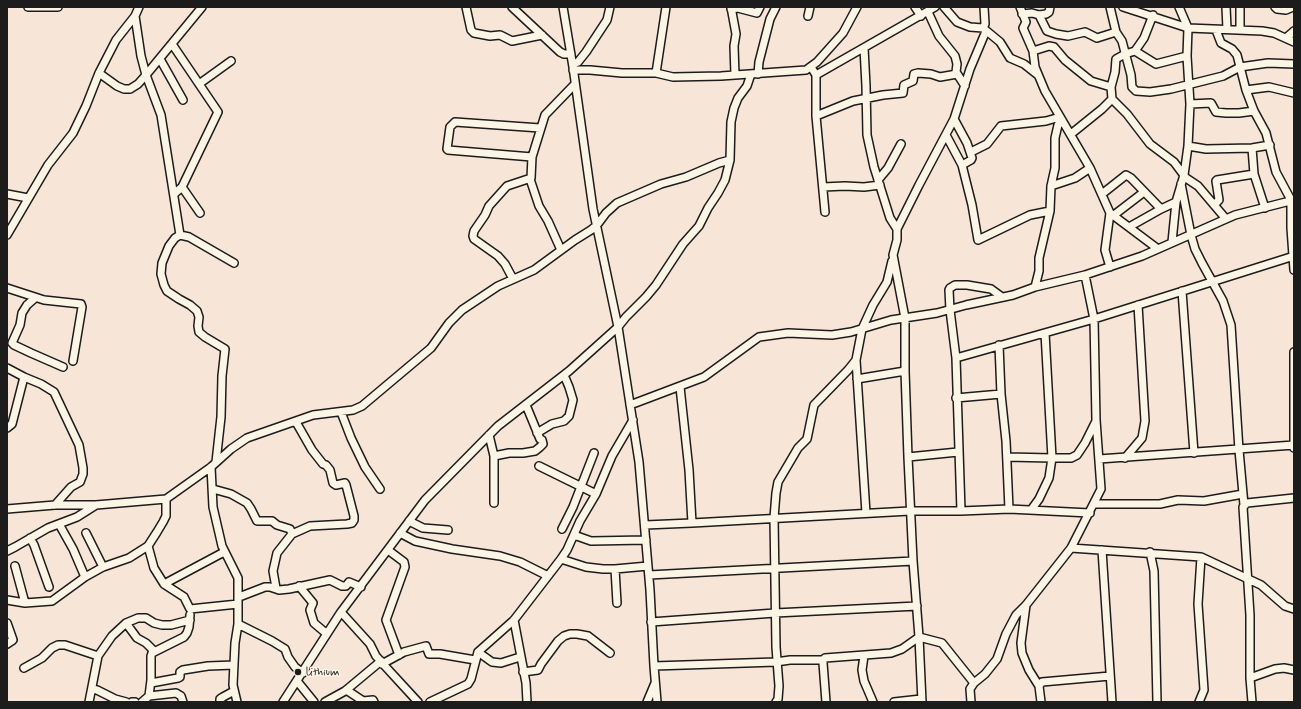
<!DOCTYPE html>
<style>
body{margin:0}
#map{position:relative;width:1301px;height:709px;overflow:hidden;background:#f7e5d7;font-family:Mynerve,sans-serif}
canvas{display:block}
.frame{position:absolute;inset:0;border:8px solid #1c1c1c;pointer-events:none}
</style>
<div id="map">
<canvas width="1301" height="709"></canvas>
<div class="frame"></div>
</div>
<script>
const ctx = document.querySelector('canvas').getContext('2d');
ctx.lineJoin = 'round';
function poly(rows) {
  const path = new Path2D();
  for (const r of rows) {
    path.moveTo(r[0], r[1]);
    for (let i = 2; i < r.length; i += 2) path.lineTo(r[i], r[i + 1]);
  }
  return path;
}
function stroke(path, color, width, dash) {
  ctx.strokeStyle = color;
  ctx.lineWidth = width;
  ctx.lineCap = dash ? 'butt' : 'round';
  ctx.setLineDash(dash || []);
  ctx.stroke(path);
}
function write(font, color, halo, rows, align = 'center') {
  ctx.font = font + ' Mynerve,sans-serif';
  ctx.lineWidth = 3;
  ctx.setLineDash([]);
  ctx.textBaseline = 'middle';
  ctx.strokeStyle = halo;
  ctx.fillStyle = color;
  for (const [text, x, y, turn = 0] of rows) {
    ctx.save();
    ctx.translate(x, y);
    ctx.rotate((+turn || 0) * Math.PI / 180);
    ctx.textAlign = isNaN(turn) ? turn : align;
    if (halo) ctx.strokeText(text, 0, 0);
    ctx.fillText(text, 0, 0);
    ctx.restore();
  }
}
const minor = poly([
 [28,7,58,7],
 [466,7,471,30,474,33,490,36,500,35,512,41,542,35],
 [512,7,560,52,564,54,571,54],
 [563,7,573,67,593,209,618,327,639,462,650,590,654,666,657,702],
 [731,7,736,34,734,46,735,75],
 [915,7,921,16],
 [944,7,957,22,970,27,983,28,1000,42,1010,58,1024,64,1038,75],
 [1020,7,1026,22,1023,28,1033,51,1035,67,1045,91,1090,168,1110,213,1158,249],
 [1110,7,1116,32,1122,41,1131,75,1132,87,1136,91,1150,92,1171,89,1223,76,1240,67,1268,63,1294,64],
 [1123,7,1188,28,1262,31,1274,33,1294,42],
 [1226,7,1227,29],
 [1275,7,1277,9,1286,10,1293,7],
 [731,9,738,8,757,13,760,7],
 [928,12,939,36,955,56,957,64,956,72,965,86],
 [1022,14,1032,13,1039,15,1046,14,1049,12,1050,7],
 [1039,15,1047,31,1056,34,1068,36,1085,32,1097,38,1116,32],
 [135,16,141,56,146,75,161,115,180,235,189,237,234,263],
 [808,16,810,7],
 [983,28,985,24,984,7],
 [1240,29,1240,7],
 [1216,30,1221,43,1232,49,1237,55,1246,90,1254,111,1266,133,1276,172,1291,200,1291,228,1294,270],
 [1286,38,1294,31],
 [172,44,218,112,182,187,174,194],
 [864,48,866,86,867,135,874,167,890,218,897,229],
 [1033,51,1049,46,1054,47,1065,60,1091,81,1111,87],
 [1135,51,1156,64,1187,56],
 [160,59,183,100],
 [573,64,578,62,586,52,607,20,610,7],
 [811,67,816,75,816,116,825,212],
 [573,70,590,70,622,73,656,73,673,77,721,76,806,70,817,62,843,33,857,7],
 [99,73,117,86,124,89,130,89,138,84,146,75,202,7],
 [656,73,666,7],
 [758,74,759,62,770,19,776,7],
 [816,75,935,7],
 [199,84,231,61],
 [1246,90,1269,87,1294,93],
 [1112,99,1127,114,1150,144,1174,162,1186,178,1198,186,1226,219],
 [1190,104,1211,103,1216,112,1226,113,1239,113,1254,111],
 [816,116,853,101,883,95,903,93,904,85,913,81,914,74,918,73,931,74,940,77,957,74],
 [954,119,967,143,972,158,971,160,962,165],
 [1071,134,1102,109,1112,99,1111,87,1115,72,1116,59,1125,54,1135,51,1144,38,1153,15],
 [946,135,962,165,972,205,978,240,1030,215,1050,211],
 [1188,146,1206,149,1252,148,1270,145],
 [1252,148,1254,174,1265,208],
 [971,152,987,144,1001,126,1046,121,1060,117],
 [532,157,448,150,447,149,450,127,455,122,540,128],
 [530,179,539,206,548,221,561,250],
 [878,180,888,168,901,144],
 [1181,184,1191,235,1195,249,1202,263,1223,301,1231,325,1239,450,1244,505],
 [1051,186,1075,178,1090,168],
 [182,187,200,213],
 [823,187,845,186,864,187,880,185],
 [7,194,28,198],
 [1102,194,1126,175,1131,178,1161,209],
 [1214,205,1219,200,1216,181,1217,180,1254,174],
 [1114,215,1144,192],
 [1129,227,1161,209,1176,202],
 [7,235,48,165,73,133,86,106,99,73,116,40,135,16,139,7],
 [180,235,175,238,169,246,162,263,161,274,164,285,167,291,179,299,190,305,197,311,199,317,198,326,199,332,205,337,225,349,222,376,221,417,216,462],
 [1172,242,1176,202,1184,175,1188,146,1190,104,1187,56,1188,28,1179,7],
 [1110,267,1105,250,1110,213],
 [513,279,505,264,498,256,474,239,473,236,474,231,485,215,489,206,507,186,531,178,532,157,545,115,575,84],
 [1035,287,1039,271,1039,258,1050,211,1051,186,1055,168,1055,138,1058,125,1062,120],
 [7,288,44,300,81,304,82,307,73,361],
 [1182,291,1194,453],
 [35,298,27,305,22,313,20,325,12,343,14,345,31,353,63,367],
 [999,345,1001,394],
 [1294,352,1294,448],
 [956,358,1094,319,1294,256],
 [856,360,866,513],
 [7,368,24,377,12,424,7,428],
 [24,377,41,384,54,392,79,445,83,468,83,474,80,482,71,487,55,505],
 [857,379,905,371],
 [956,398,1001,394,1006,441,1009,509],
 [630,405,704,377,759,337,788,333,832,335,851,332,891,320,937,313,966,305,1013,295,1035,287,1085,275,1142,256,1235,215,1294,200],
 [341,412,351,438,365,467,380,489],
 [537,433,552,424,564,421,569,416,573,400,569,387,564,375],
 [489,435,494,456,494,503],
 [494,456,509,453,523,453,535,451,540,447,543,444,542,440,540,439,526,405],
 [908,457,958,452],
 [1007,457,1052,458,1045,333],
 [1125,458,1142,438,1145,421,1138,305],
 [1099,459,1294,445],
 [539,466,596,494],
 [211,467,213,507,222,546,238,578,238,624,235,643,233,685,237,702],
 [213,489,231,494,247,503,251,509,257,521,272,521,277,525,290,529,292,534],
 [1094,504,1160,504,1178,500,1204,501,1243,494],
 [7,509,55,505,96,505,166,499],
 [1031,510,1039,499,1049,478,1052,458,1071,458,1077,455,1085,443,1096,421],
 [961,511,956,358,950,310,949,290,950,288,955,285,967,285,991,289,1002,297],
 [409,521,423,528,448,530],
 [692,523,910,511,961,511,1009,509,1090,513],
 [59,524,73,549,85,577],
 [645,525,692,523,689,470,680,387],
 [562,529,573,507,594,453],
 [86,533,103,567],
 [400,533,415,541,452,549,500,556,520,562,548,576],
 [574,535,591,541,646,540],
 [30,538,34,545,49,587],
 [148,546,154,568,164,584,184,597,190,609,238,604],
 [1071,548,1201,557,1261,585,1285,606,1294,609],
 [388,550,404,562,405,567,386,620,399,655],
 [1102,550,1112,702],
 [7,551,15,547,48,528,77,517,96,505],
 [1150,552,1154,571,1157,702],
 [561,559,586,567,603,569,615,569,648,566],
 [15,566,25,603],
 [615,569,617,603],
 [649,575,913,561],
 [164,584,224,552],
 [299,586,313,603,310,610,314,623,327,634],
 [276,588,273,571,277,553,292,534,310,526,347,524,352,523,354,520,354,516,346,485,345,483,336,485,333,483,330,470,326,465,323,464,312,450,296,422],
 [239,597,265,587,270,587,279,590,289,589,330,580,342,586,346,586,349,582,361,587],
 [7,600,25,603,52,601,85,577,103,567,129,558,148,546,157,532,163,522,166,516,166,499,211,467,231,449,247,438,313,415,353,410,362,406,431,348,449,323,462,310,498,286,534,270,575,240,591,230,597,225,606,213,617,203,661,184,686,177,719,163,730,160],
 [1026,605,1021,643,1022,653,1029,670,1039,686],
 [341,612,370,644,376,656,384,665,418,702],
 [514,620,526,683,527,702],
 [651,622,775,613,917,606],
 [7,623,13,640,7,644],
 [126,623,137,638,146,643,154,651],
 [238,624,272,641,285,649,288,657,295,667,303,673],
 [478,652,492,662,501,663,520,657],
 [864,656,862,670,864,681,873,702],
 [382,664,404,652,426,646,429,654,440,654,475,660],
 [654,666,776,662,790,660,823,660],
 [24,668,42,658,52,648,58,645,65,645,98,656],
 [523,672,538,670,541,664,558,641,564,636,570,634,577,634,588,636,610,653],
 [1250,678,1250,615,1243,507,1247,503,1294,498],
 [297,681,314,702],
 [151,683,178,678,180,677,180,672,183,670,208,666,234,665],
 [92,689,97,690,115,699,126,702],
 [345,691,381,661],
 [149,696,176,693,181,696,183,702],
 [89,702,98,656,112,636,126,623,138,618,146,618,154,623,162,625,171,625,190,620],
 [132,702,135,702],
 [142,702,149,696,151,680,151,656,152,653,184,637,187,633,189,627,190,615],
 [220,702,220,699,223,697,234,691],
 [283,702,341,612,425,500,498,426,569,371,618,327,626,317,646,297,656,285,683,244,699,226,708,208,718,193,725,180,730,160,731,122,734,108,738,98,747,86,751,74],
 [325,702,345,691,348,691,363,701,373,700,374,702],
 [430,702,468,684,471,679,478,652,514,620,561,559,567,550,580,521,596,494,612,456,633,420],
 [647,702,655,683],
 [776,702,778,699,779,686,776,647,774,518,776,493,778,482,798,448,807,439,814,405,848,370,856,360,862,329,873,305,887,282,892,261],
 [826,702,823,663,823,660,825,658,891,653,902,649,919,637,942,643,974,683],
 [894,702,921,699],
 [922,702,919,637,913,561,908,457,905,371,905,318,893,255,897,240,897,229,919,185,954,119,970,69,986,31],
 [971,702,970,689,974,683,985,674,997,659,1006,634,1016,615,1026,605,1071,548,1101,489,1096,420,1094,319,1085,275],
 [1041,702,1039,686,1042,682,1110,676],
 [1199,702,1204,690,1198,604,1201,557],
 [1252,702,1250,678,1275,669,1284,668,1294,670]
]);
stroke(minor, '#1c1c1c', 10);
stroke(minor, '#fcf5e5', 7);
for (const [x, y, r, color] of [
 [298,672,4,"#1c1c1c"]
]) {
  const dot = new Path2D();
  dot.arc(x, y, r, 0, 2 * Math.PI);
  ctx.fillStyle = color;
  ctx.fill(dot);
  stroke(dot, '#fcf5e5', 1.5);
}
write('12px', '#1c1c1c', '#fcf5e5', [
 ["lithium",306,672]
], 'left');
</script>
